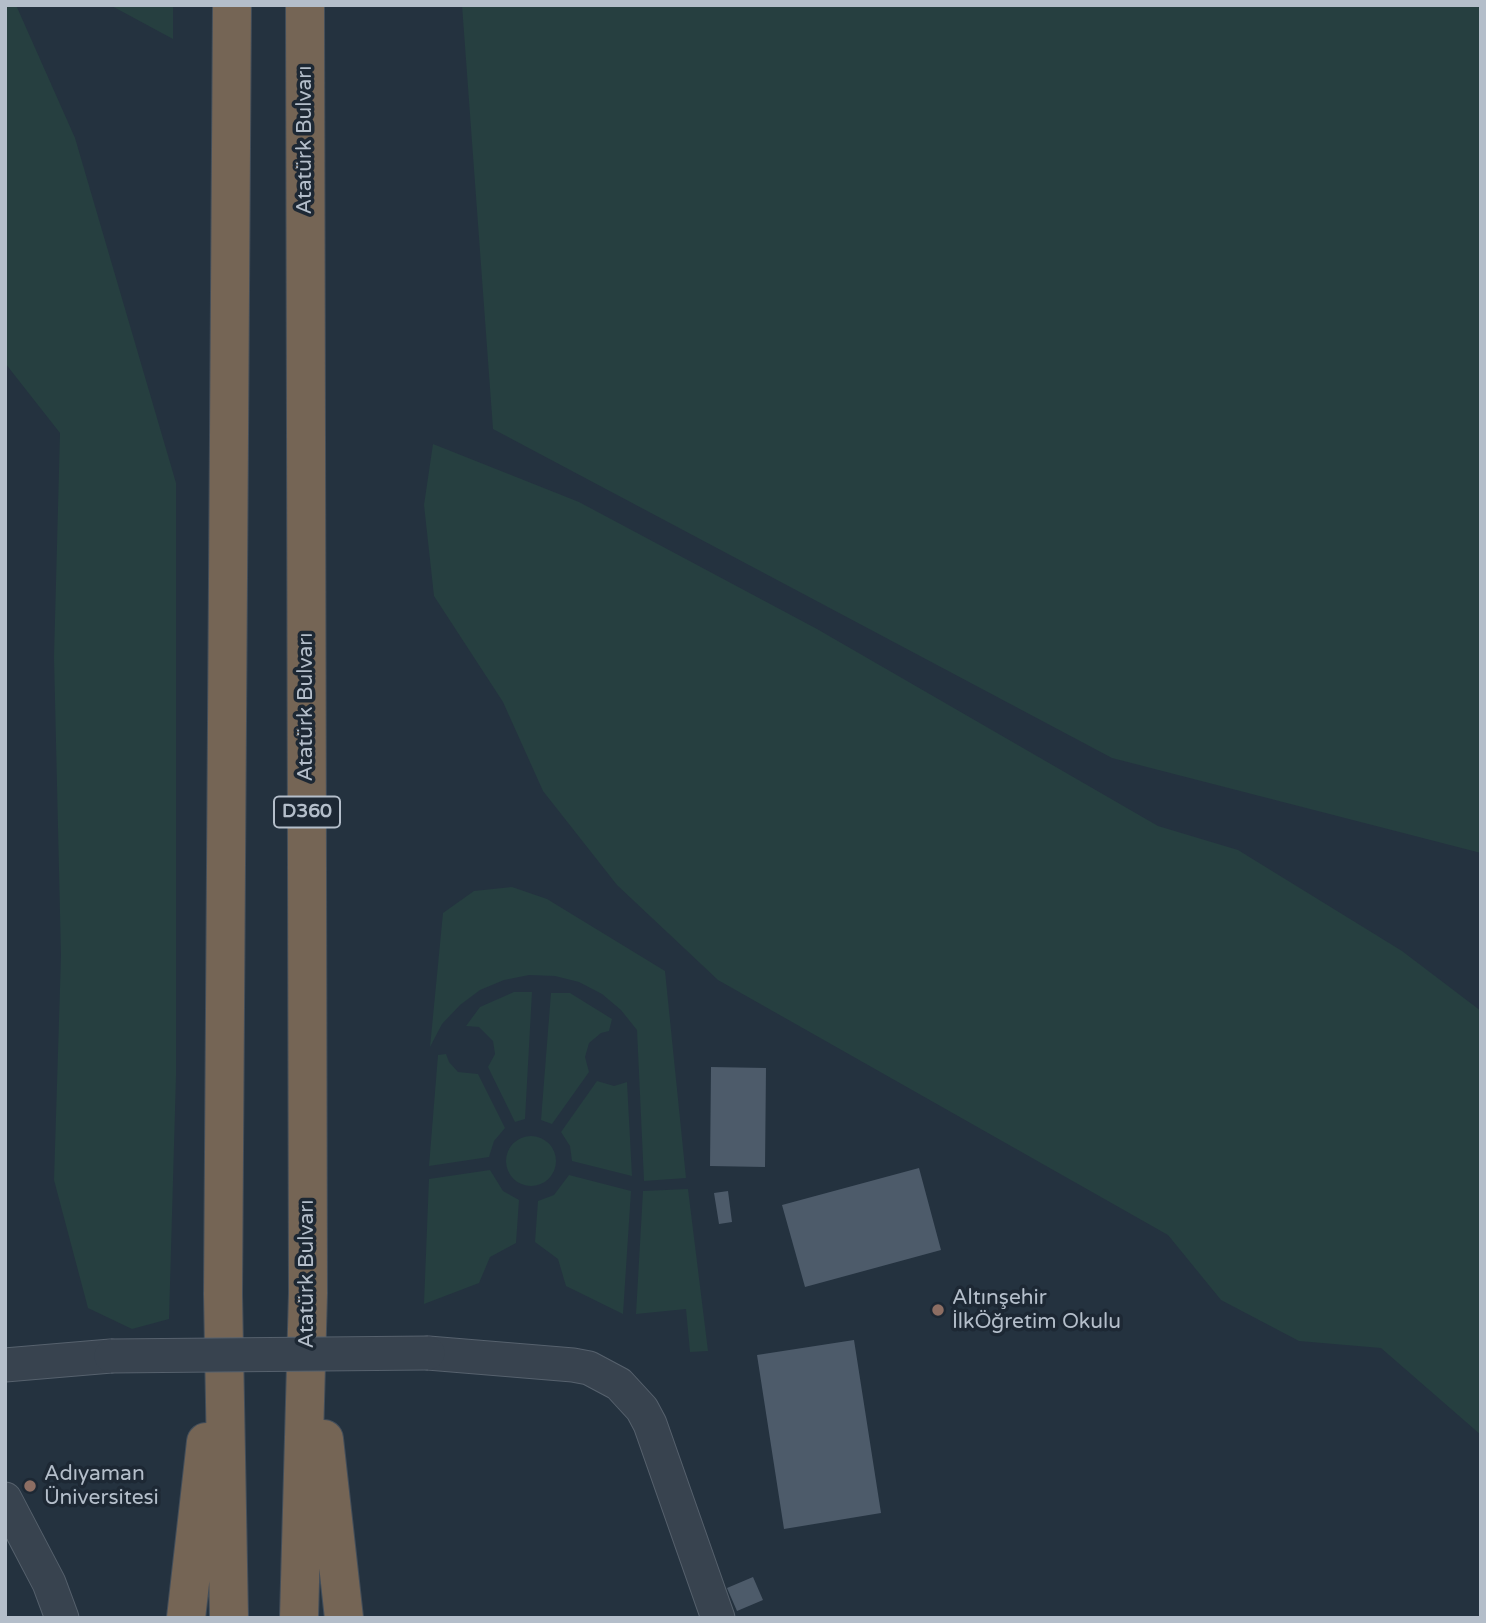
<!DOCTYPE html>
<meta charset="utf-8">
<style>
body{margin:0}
#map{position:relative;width:1486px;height:1623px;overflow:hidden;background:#24323f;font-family:"Varela Round",sans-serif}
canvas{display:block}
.frame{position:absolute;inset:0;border:7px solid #b4beca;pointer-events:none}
</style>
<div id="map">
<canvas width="1486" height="1623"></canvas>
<div class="frame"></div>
</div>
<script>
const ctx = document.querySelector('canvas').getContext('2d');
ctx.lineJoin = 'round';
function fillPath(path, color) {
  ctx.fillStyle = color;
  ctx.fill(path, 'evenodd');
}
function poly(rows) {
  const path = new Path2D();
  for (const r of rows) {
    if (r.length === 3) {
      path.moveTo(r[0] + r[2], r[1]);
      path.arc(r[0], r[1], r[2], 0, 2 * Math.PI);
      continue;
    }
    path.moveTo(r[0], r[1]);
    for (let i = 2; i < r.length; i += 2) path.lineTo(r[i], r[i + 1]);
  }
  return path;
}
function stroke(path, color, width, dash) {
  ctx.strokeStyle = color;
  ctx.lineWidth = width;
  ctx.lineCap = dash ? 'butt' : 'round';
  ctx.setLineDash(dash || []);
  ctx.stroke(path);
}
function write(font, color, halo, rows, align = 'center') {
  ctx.font = font + ' "Varela Round",sans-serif';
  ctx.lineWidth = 7;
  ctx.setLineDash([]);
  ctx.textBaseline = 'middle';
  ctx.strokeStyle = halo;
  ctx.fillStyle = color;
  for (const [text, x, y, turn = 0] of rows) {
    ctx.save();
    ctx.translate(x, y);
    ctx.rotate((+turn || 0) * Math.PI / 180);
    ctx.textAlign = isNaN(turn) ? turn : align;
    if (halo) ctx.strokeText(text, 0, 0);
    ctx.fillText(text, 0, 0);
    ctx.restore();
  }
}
fillPath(poly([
 [5,5,16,5,75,138,176,483,176,1076,169,1319,132,1329,88,1308,54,1180,61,956,54,657,60,433,5,363],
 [110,5,173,5,173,39],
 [462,5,1481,5,1481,853,1112,758,493,429],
 [433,444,579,502,817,629,1158,826,1238,850,1402,951,1481,1011,1481,1435,1381,1348,1299,1341,1221,1300,1168,1235,718,980,617,885,543,791,503,702,434,596,424,505],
 [512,887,547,899,665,971,686,1178,644,1181,637,1030,621,1010,602,994,579,982,555,976,529,975,504,980,480,990,460,1005,442,1024,430,1047,443,913,474,891],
 [514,992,532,992,525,1119,515,1122,488,1067,495,1054,493,1041,479,1027,466,1026,480,1007],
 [551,993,570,993,612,1019,609,1031,601,1033,589,1043,585,1057,589,1072,552,1124,541,1120],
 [446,1054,449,1062,458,1072,478,1074,505,1128,494,1141,489,1157,429,1166,438,1055],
 [597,1081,614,1086,627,1082,632,1176,572,1161,570,1146,561,1132],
 [531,1161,25],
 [490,1170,503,1191,519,1200,516,1243,490,1257,479,1283,424,1304,429,1179],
 [569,1175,631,1191,623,1314,566,1286,558,1259,535,1242,538,1201,554,1195],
 [688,1189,708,1351,690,1352,686,1309,636,1314,643,1191]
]), '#263f40');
fillPath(poly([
 [711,1067,766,1068,765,1167,710,1166],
 [919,1168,941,1250,805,1287,782,1205],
 [728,1191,732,1222,719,1224,714,1193],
 [854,1340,881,1513,784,1529,757,1355],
 [753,1577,763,1600,737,1611,727,1588]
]), '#4d5b6a');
const minor = poly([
 [428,1353,573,1365,589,1368,619,1384,642,1409,650,1424,718,1618],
 [5,1365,111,1356],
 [5,1499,49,1583,62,1618]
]);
const highway = poly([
 [324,1439,344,1618],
 [186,1618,206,1442],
 [229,1618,223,1294,232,5],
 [299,1618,308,1293,305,5]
]);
stroke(minor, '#56616d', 35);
stroke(highway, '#434e5a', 40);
stroke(minor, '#38434f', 33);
stroke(highway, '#756555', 38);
const minorBridge = poly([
 [111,1356,428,1353]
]);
stroke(minorBridge, '#56616d', 35, []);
stroke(minorBridge, '#38434f', 33);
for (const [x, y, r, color] of [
 [938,1310,7,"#8d6e63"],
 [30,1486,7,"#8d6e63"]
]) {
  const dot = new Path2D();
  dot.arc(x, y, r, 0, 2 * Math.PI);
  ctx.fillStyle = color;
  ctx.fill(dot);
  stroke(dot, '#1d2834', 2.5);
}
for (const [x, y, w] of [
 [307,812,66]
]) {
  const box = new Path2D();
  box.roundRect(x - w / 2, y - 15.5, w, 31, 5);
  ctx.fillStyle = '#1d2834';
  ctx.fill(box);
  stroke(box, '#b4beca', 2);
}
write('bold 19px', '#b4beca', null, [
 ["D360",307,812]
]);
write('21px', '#b4beca', '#1d2834', [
 ["Atatürk Bulvarı",305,140,-90],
 ["Atatürk Bulvarı",306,707,-90],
 ["Atatürk Bulvarı",307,1274,-90]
]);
write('21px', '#b4beca', '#1d2834', [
 ["Altınşehir",952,1298],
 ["İlkÖğretim Okulu",952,1322],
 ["Adıyaman",44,1474],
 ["Üniversitesi",44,1498]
], 'left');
</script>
